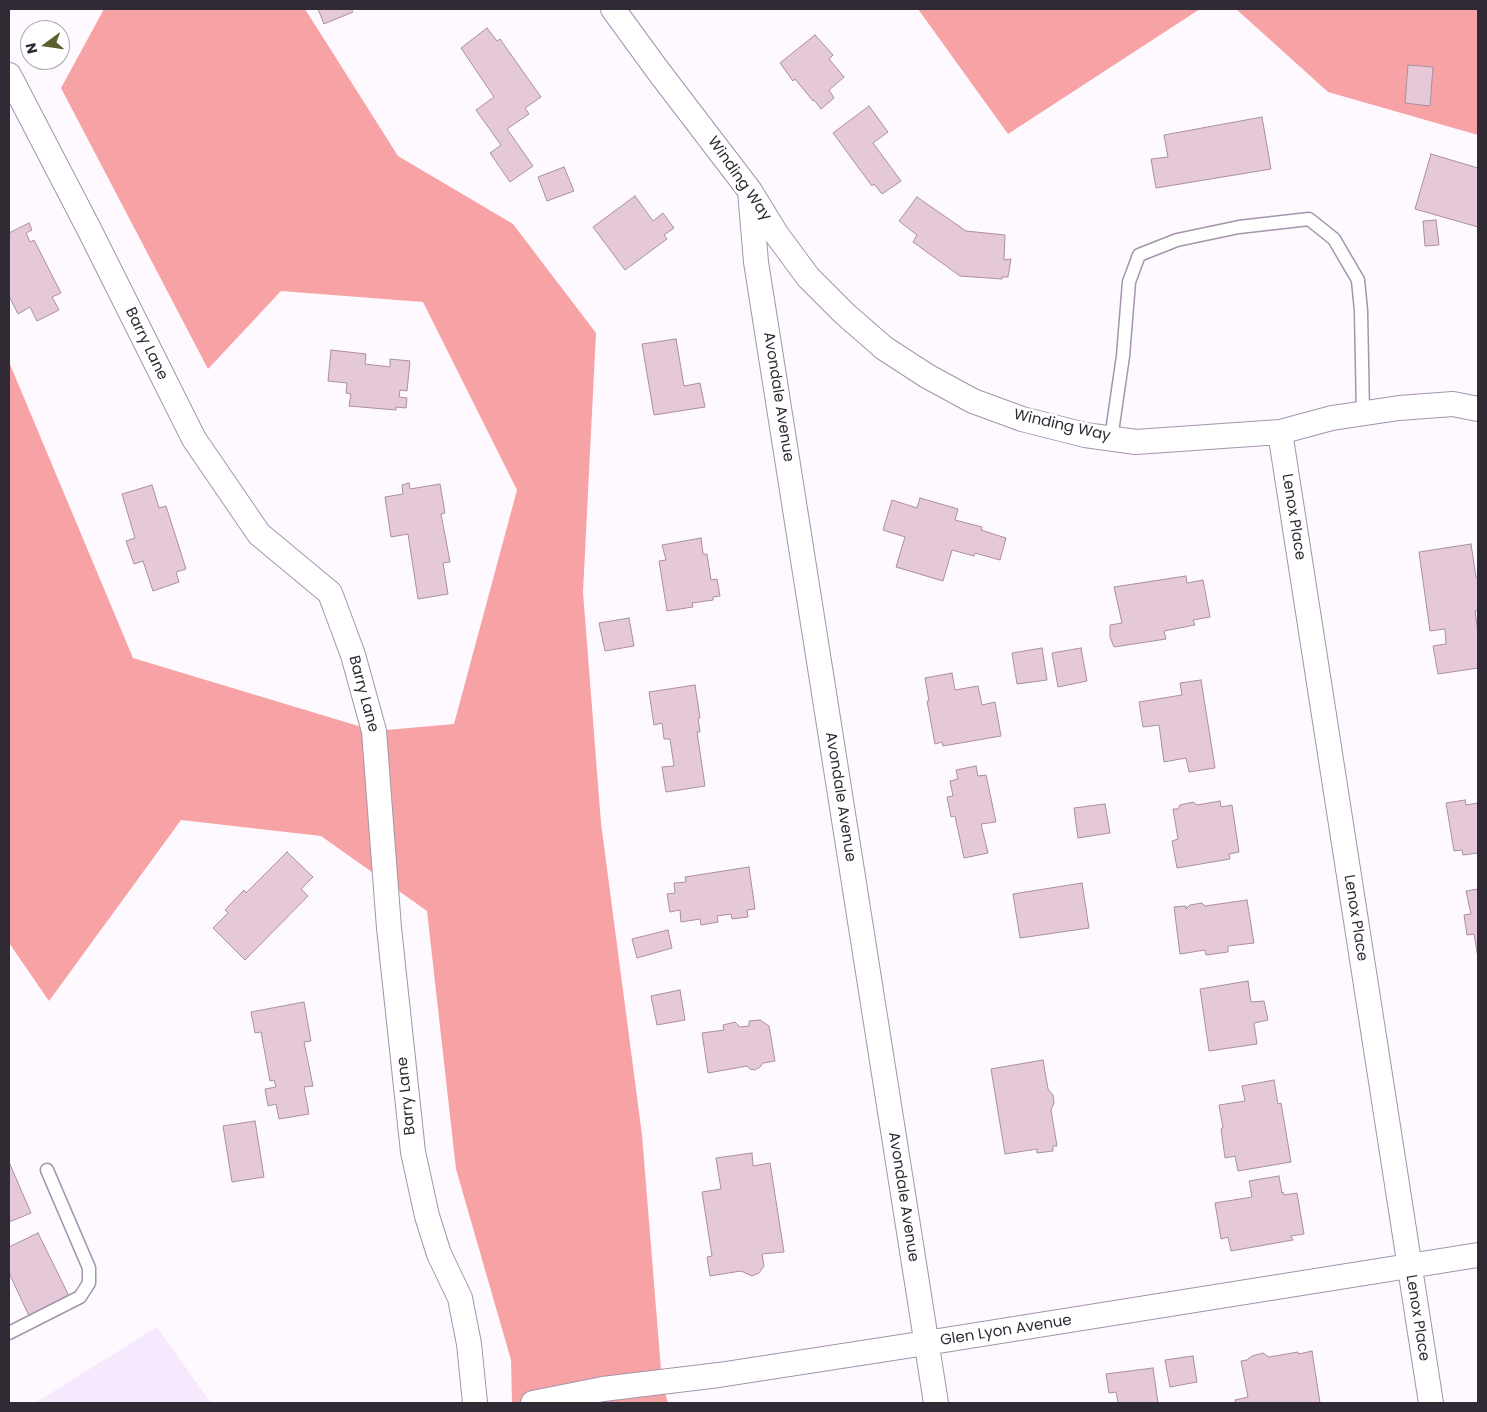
<!DOCTYPE html>
<style>
body{margin:0}
#map{position:relative;width:1487px;height:1412px;overflow:hidden;background:#fdf9fe;font-family:Poppins,sans-serif}
canvas{display:block}
.frame{position:absolute;inset:0;border:10px solid #302a34;pointer-events:none}
.north{position:absolute;left:20px;top:20px;width:50px;height:50px;box-sizing:border-box;background:#fff;border:1px solid #acaaae;border-radius:50%;rotate:256deg;font-size:14px;font-weight:700;line-height:20px;text-align:center;color:#302a34}
.north::after{content:'';display:block;margin:auto;width:18px;height:22px;background:#5c602e;clip-path:polygon(50% 0,100% 100%,50% 72%,0 100%)}
</style>
<div id="map">
<canvas width="1487" height="1412"></canvas>
<div class="frame"></div>
<div class="north">N</div>
</div>
<script>
const ctx = document.querySelector('canvas').getContext('2d');
ctx.lineJoin = 'round';
function fillPath(path, color) {
  ctx.fillStyle = color;
  ctx.fill(path, 'evenodd');
}
function poly(rows) {
  const path = new Path2D();
  for (const r of rows) {
    path.moveTo(r[0], r[1]);
    for (let i = 2; i < r.length; i += 2) path.lineTo(r[i], r[i + 1]);
  }
  return path;
}
function stroke(path, color, width, dash) {
  ctx.strokeStyle = color;
  ctx.lineWidth = width;
  ctx.lineCap = dash ? 'butt' : 'round';
  ctx.setLineDash(dash || []);
  ctx.stroke(path);
}
function write(font, color, halo, rows, align = 'center') {
  ctx.font = font + ' Poppins,sans-serif';
  ctx.lineWidth = 5;
  ctx.setLineDash([]);
  ctx.textBaseline = 'middle';
  ctx.strokeStyle = halo;
  ctx.fillStyle = color;
  for (const [text, x, y, turn = 0] of rows) {
    ctx.save();
    ctx.translate(x, y);
    ctx.rotate((+turn || 0) * Math.PI / 180);
    ctx.textAlign = isNaN(turn) ? turn : align;
    if (halo) ctx.strokeText(text, 0, 0);
    ctx.fillText(text, 0, 0);
    ctx.restore();
  }
}
fillPath(poly([
 [157,1327,211,1403,35,1403]
]), '#f6e9fd');
fillPath(poly([
 [104,9,305,9,398,156,513,224,596,333,583,592,601,823,642,1135,662,1382,668,1403,512,1403,511,1360,456,1169,427,911,321,836,181,820,49,1001,9,943,9,362,133,658,375,731,454,724,517,490,423,302,281,291,208,369,61,88],
 [918,9,1200,9,1008,134],
 [1236,9,1478,9,1478,135,1328,92]
]), '#f7a3a6');
const building = poly([
 [318,9,351,9,353,12,324,24,318,9],
 [487,28,497,41,500,39,541,97,525,108,529,114,507,129,533,166,510,182,490,153,501,145,476,110,494,97,461,48,487,28],
 [815,35,833,55,829,59,844,77,829,90,834,98,821,109,814,100,813,101,795,79,793,81,780,63,815,35],
 [1408,65,1433,67,1430,106,1405,103,1408,65],
 [869,106,888,132,873,143,901,181,882,194,874,184,872,186,833,133,869,106],
 [1262,117,1271,169,1156,188,1151,159,1168,157,1164,135,1262,117],
 [1431,154,1478,168,1478,227,1415,209,1431,154],
 [564,167,574,191,547,201,538,177,564,167],
 [635,196,653,221,663,213,674,228,664,235,667,239,625,270,593,227,635,196],
 [917,197,966,231,1005,235,1004,260,1011,259,1008,277,1002,277,1002,279,960,276,913,242,917,235,899,221,917,197],
 [1436,220,1439,245,1425,246,1423,221,1436,220],
 [29,223,32,230,26,233,30,242,34,240,61,293,52,297,59,310,37,321,30,307,18,314,9,296,9,233,29,223],
 [676,339,684,386,700,383,705,407,654,415,642,344,676,339],
 [331,350,366,354,365,364,390,367,390,359,410,361,407,391,400,390,399,397,407,398,406,408,396,407,396,410,349,406,351,394,346,393,347,383,328,381,331,350],
 [409,483,410,489,440,484,445,513,441,514,450,562,443,563,448,594,418,599,408,534,391,537,385,497,403,494,402,485,409,483],
 [152,485,159,508,166,506,186,569,176,572,179,582,153,591,143,561,134,564,126,541,135,538,122,494,152,485],
 [920,498,958,509,955,520,982,527,981,530,1006,538,1000,560,975,553,974,556,952,550,943,581,896,567,905,537,883,530,892,500,917,508,920,498],
 [701,538,703,554,707,554,711,580,717,579,720,596,713,597,713,600,692,603,693,607,667,611,659,561,666,560,662,545,701,538],
 [1471,544,1476,577,1478,578,1478,611,1475,611,1478,632,1478,668,1438,674,1433,646,1446,644,1445,629,1430,631,1419,552,1471,544],
 [1186,576,1187,583,1203,580,1210,617,1193,620,1195,625,1164,631,1166,639,1114,647,1110,637,1110,625,1122,623,1114,587,1186,576],
 [629,618,634,646,605,651,599,623,629,618],
 [1042,648,1047,680,1017,684,1012,653,1042,648],
 [1081,648,1087,681,1058,687,1052,653,1081,648],
 [952,673,955,690,978,686,982,705,995,702,1001,736,943,746,942,742,935,744,927,701,929,701,925,678,952,673],
 [1201,680,1215,768,1189,772,1186,758,1164,762,1159,725,1143,727,1139,702,1182,695,1180,683,1201,680],
 [695,685,700,718,698,719,700,732,697,732,705,786,666,792,662,767,674,766,670,739,664,739,662,723,654,725,649,692,695,685],
 [976,766,978,776,986,775,996,822,981,824,988,853,964,858,955,816,951,817,947,797,953,796,950,781,958,779,956,770,976,766],
 [1465,800,1466,805,1478,803,1478,853,1463,855,1462,850,1454,851,1446,803,1465,800],
 [1220,801,1221,807,1232,805,1239,852,1229,854,1230,859,1177,868,1172,841,1178,839,1173,809,1178,809,1180,805,1193,802,1197,805,1220,801],
 [1105,804,1110,833,1078,838,1074,808,1105,804],
 [287,852,313,877,301,889,308,896,245,960,213,928,228,913,225,910,244,890,246,893,287,852],
 [749,867,755,909,747,910,748,917,732,919,731,914,717,916,718,922,701,925,700,919,681,922,680,910,670,912,667,894,675,893,674,883,686,882,685,877,749,867],
 [1082,883,1089,928,1020,938,1013,894,1082,883],
 [1478,889,1478,958,1474,934,1467,935,1464,915,1471,914,1466,891,1478,889],
 [1247,900,1254,943,1228,946,1228,952,1206,955,1205,950,1180,954,1174,907,1186,906,1186,909,1190,905,1202,903,1205,906,1247,900],
 [668,930,672,948,637,958,632,939,668,930],
 [1248,981,1251,1002,1264,1001,1268,1020,1254,1023,1257,1044,1209,1051,1200,989,1248,981],
 [680,990,685,1020,657,1025,651,996,680,990],
 [304,1002,311,1041,304,1042,313,1086,304,1087,309,1114,279,1119,276,1104,268,1106,265,1089,276,1087,274,1080,270,1081,261,1032,255,1033,251,1012,304,1002],
 [760,1020,769,1026,775,1061,763,1063,760,1067,755,1070,750,1069,747,1066,708,1073,702,1033,724,1030,723,1025,735,1022,740,1027,749,1026,749,1021,760,1020],
 [1043,1060,1048,1089,1053,1095,1054,1103,1051,1110,1057,1146,1053,1146,1053,1151,1037,1153,1037,1149,1005,1154,991,1069,1043,1060],
 [1274,1080,1278,1104,1281,1103,1291,1162,1238,1171,1235,1156,1225,1158,1221,1129,1223,1128,1219,1105,1245,1101,1242,1086,1274,1080],
 [255,1121,264,1177,232,1182,223,1126,255,1121],
 [752,1153,753,1166,770,1163,784,1252,762,1254,764,1266,759,1273,752,1276,741,1271,710,1276,707,1257,712,1256,702,1192,721,1189,716,1158,752,1153],
 [9,1162,31,1213,9,1222,9,1162],
 [1279,1176,1282,1193,1283,1192,1284,1195,1297,1193,1304,1234,1291,1236,1293,1240,1231,1251,1228,1237,1221,1239,1215,1203,1252,1197,1249,1181,1279,1176],
 [38,1233,70,1298,30,1318,9,1273,9,1247,38,1233],
 [1312,1351,1320,1403,1236,1403,1235,1400,1248,1397,1241,1361,1247,1360,1252,1356,1263,1353,1269,1357,1298,1352,1299,1354,1312,1351],
 [1193,1356,1197,1382,1170,1387,1165,1360,1193,1356],
 [1153,1368,1158,1403,1118,1403,1116,1392,1109,1393,1106,1374,1153,1368]
]);
fillPath(building, '#e6c9d8');
stroke(building, '#ab8f9e', 1);
const service = poly([
 [1111,439,1123,356,1129,282,1139,255,1177,240,1239,227,1309,219,1334,239,1358,280,1361,311,1363,414],
 [9,1333,80,1297,89,1283,89,1268,47,1170]
]);
const minor = poly([
 [613,9,659,72,750,191,777,235,808,277,845,314,884,348,927,376,973,401,1022,419,1085,435,1136,442,1280,432,1332,418,1399,408,1453,404,1478,409],
 [9,75,89,229,194,439,259,534,330,593,353,655,374,731,389,928,413,1152,427,1216,439,1254,460,1298,469,1344,475,1403],
 [750,191,756,262,936,1403],
 [1280,432,1431,1403],
 [533,1403,603,1389,719,1375,926,1343,1478,1255]
]);
stroke(service, '#a494ac', 15);
stroke(minor, '#a494ac', 26);
stroke(service, '#fff', 12);
stroke(minor, '#fff', 24);
write('15px', '#302a34', '#fff', [
 ["Winding Way",739,179,55],
 ["Barry Lane",146,344,64],
 ["Avondale Avenue",778,397,81],
 ["Winding Way",1062,426,13],
 ["Lenox Place",1293,517,81],
 ["Barry Lane",363,694,75],
 ["Avondale Avenue",840,797,81],
 ["Lenox Place",1355,918,81],
 ["Barry Lane",407,1096,-96],
 ["Avondale Avenue",903,1197,81],
 ["Lenox Place",1417,1318,81],
 ["Glen Lyon Avenue",1006,1331,-9]
]);
</script>
